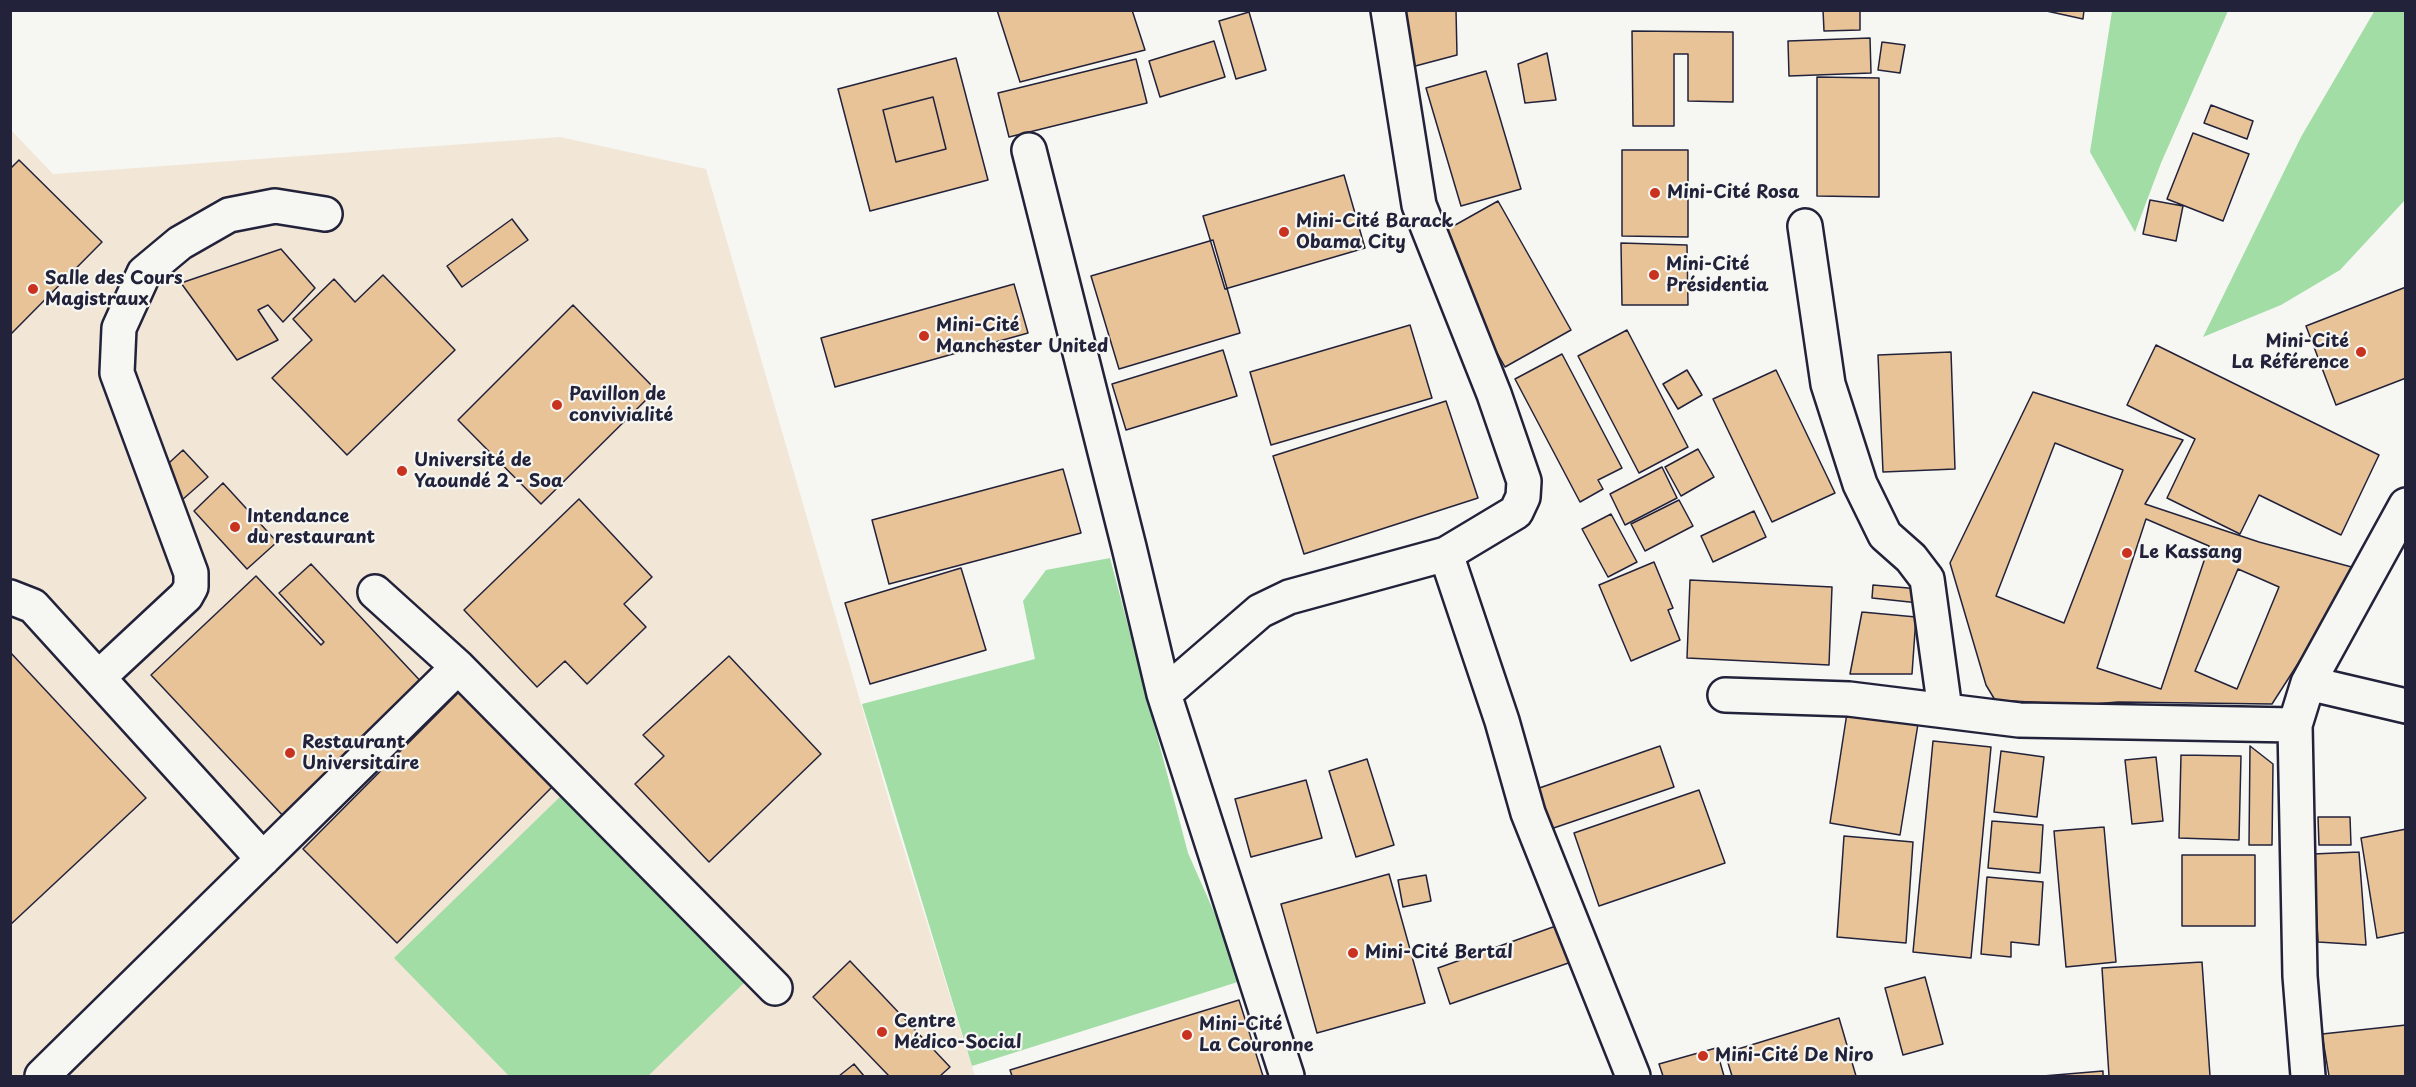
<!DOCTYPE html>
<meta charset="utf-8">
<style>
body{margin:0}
#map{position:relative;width:2416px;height:1087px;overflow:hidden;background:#f6f6f2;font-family:"Playpen Sans",sans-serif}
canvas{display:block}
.frame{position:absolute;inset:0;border:12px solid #22223b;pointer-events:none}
</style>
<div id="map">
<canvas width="2416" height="1087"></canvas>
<div class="frame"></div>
</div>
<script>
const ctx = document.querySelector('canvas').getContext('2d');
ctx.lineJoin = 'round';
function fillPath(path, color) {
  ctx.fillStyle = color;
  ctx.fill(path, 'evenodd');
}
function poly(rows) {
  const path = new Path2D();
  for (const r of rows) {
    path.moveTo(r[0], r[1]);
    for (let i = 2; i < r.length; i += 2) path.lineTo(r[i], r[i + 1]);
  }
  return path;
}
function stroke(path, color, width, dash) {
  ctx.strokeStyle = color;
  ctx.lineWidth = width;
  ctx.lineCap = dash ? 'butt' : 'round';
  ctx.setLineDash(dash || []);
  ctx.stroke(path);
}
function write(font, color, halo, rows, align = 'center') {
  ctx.font = font + ' "Playpen Sans",sans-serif';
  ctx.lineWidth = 4.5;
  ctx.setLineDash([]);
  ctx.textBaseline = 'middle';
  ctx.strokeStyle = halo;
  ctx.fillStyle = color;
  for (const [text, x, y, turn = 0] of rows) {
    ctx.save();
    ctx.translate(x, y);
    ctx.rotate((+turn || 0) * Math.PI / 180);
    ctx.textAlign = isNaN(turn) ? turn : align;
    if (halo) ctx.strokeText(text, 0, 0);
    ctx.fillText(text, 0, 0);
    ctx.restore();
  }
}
fillPath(poly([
 [10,129,53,174,560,137,706,169,894,818,975,1076,11,1076]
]), '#f2e7d7');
fillPath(poly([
 [2375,10,2405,11,2405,200,2340,270,2281,305,2203,337,2301,137],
 [2112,11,2228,11,2161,163,2135,232,2090,152],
 [1110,558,1188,853,1244,980,972,1066,862,704,1035,659,1023,601,1046,570],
 [563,794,745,982,648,1076,509,1076,394,958]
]), '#a1dda5');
const building = poly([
 [997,10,1132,10,1145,50,1020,82,997,10],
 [1395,10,1456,10,1457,55,1404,69,1395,10],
 [1823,10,1860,10,1860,30,1824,31,1823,10],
 [2042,10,2084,10,2083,19,2042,10],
 [1249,12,1266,70,1236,79,1219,21,1249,12],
 [1632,31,1733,32,1733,102,1688,101,1688,54,1674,54,1674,126,1633,126,1632,31],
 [1870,38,1871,73,1789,76,1788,41,1870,38],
 [1214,41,1225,77,1160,97,1149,61,1214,41],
 [1882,42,1905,45,1900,73,1878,70,1882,42],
 [1547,53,1556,100,1525,103,1518,64,1547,53],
 [956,58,988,180,870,211,838,89,956,58],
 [933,97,946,149,896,162,883,110,933,97],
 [1136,59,1147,103,1009,137,998,93,1136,59],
 [1486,71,1521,189,1461,206,1426,88,1486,71],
 [1817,77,1879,78,1879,197,1817,196,1817,77],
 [933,97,946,149,896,162,883,110,933,97],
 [2211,105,2253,121,2247,139,2204,123,2211,105],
 [2193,133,2249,154,2223,221,2167,199,2193,133],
 [1622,150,1688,150,1688,237,1622,236,1622,150],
 [19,160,102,242,10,335,10,169,19,160],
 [1344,175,1365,248,1225,289,1203,216,1344,175],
 [2150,200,2183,206,2176,241,2143,234,2150,200],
 [1498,201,1571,330,1505,367,1432,238,1498,201],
 [512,219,528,240,462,287,447,266,512,219],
 [1213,240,1240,333,1119,369,1091,276,1213,240],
 [1621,243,1687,245,1688,305,1622,305,1621,243],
 [281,249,315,288,283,322,268,305,258,310,278,340,237,360,181,283,281,249],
 [383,275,455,350,347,455,272,378,312,340,293,319,334,279,355,302,383,275],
 [1014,284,1028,333,835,387,821,338,1014,284],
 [2406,287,2406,378,2336,405,2306,326,2406,287],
 [573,305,656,390,541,504,458,420,573,305],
 [1410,325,1432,398,1271,445,1250,372,1410,325],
 [1627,330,1688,447,1639,473,1578,356,1627,330],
 [2156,345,2379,455,2341,535,2259,495,2240,534,2167,498,2195,439,2127,405,2156,345],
 [1223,350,1237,396,1126,430,1112,384,1223,350],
 [1951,352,1955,469,1883,472,1878,355,1951,352],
 [1562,354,1622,468,1598,480,1603,489,1580,502,1515,379,1562,354],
 [1687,370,1702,395,1678,409,1663,384,1687,370],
 [1776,370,1835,493,1772,522,1713,399,1776,370],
 [2033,392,2183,440,2145,504,2259,542,2359,569,2272,704,2118,702,2082,705,1995,700,1986,685,1950,563,2033,392],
 [1446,401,1478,498,1304,554,1273,456,1446,401],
 [2055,443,2123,470,2064,623,1996,596,2055,443],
 [1698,449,1714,477,1681,496,1665,467,1698,449],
 [183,450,208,477,182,500,158,473,183,450],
 [1662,467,1677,498,1625,525,1610,494,1662,467],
 [1063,469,1081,533,889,584,872,520,1063,469],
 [223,483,277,542,247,569,194,511,223,483],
 [579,499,652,577,624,604,646,627,587,684,565,661,537,687,464,610,579,499],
 [1679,500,1693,526,1645,551,1631,524,1679,500],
 [1754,511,1766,537,1713,562,1701,536,1754,511],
 [1611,514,1637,562,1608,577,1582,529,1611,514],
 [2146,519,2209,546,2161,689,2097,668,2146,519],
 [1654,562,1673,608,1668,610,1680,640,1631,661,1599,585,1654,562],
 [311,564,426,687,286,819,151,675,256,576,321,645,324,642,279,593,311,564],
 [961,568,986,650,870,684,845,603,961,568],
 [2238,569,2279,587,2237,689,2195,671,2238,569],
 [1690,580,1832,587,1829,665,1687,658,1690,580],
 [1873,585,1920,589,1919,603,1872,598,1873,585],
 [1862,612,1916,617,1912,674,1850,674,1862,612],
 [10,652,146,798,10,925,10,652],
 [729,656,821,754,709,862,635,784,664,756,643,735,729,656],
 [463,688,557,782,397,943,303,849,463,688],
 [1847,713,1918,724,1900,835,1830,823,1847,713],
 [1933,741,1991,747,1971,958,1913,952,1933,741],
 [1660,746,1674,787,1539,833,1525,793,1660,746],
 [2250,746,2273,764,2272,845,2249,845,2250,746],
 [2001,751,2044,757,2037,817,1994,812,2001,751],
 [2181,755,2241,756,2239,840,2179,838,2181,755],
 [2156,757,2163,821,2132,824,2125,760,2156,757],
 [1367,759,1394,845,1356,857,1329,771,1367,759],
 [1306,780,1322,838,1251,857,1235,799,1306,780],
 [1699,790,1725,863,1599,906,1574,833,1699,790],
 [2318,817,2350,817,2351,845,2319,845,2318,817],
 [1992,821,2043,825,2040,873,1988,868,1992,821],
 [2104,827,2116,962,2066,967,2054,831,2104,827],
 [2406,829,2406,932,2377,938,2361,838,2406,829],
 [1844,836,1913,842,1906,943,1837,937,1844,836],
 [2359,852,2366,945,2318,942,2313,854,2359,852],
 [2182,855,2255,855,2255,926,2182,926,2182,855],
 [1389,874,1425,1003,1317,1033,1281,904,1389,874],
 [1426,875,1431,901,1403,907,1398,880,1426,875],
 [1987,877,2043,882,2039,945,2011,942,2011,957,1981,954,1987,877],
 [1567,922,1580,959,1450,1004,1438,968,1567,922],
 [850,961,950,1067,940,1076,889,1076,813,997,850,961],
 [2202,962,2210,1076,2109,1076,2102,968,2202,962],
 [1925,977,1943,1044,1903,1055,1885,988,1925,977],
 [1239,1000,1263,1076,1012,1076,1010,1070,1239,1000],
 [1839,1018,1856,1076,1732,1076,1725,1053,1839,1018],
 [2406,1025,2406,1076,2329,1076,2322,1034,2406,1025],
 [1716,1048,1724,1076,1663,1076,1659,1064,1716,1048],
 [854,1064,864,1076,839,1076,854,1064],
 [2103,1071,2103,1076,2043,1076,2103,1071]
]);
fillPath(building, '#e8c398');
stroke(building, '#22223b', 1.5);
const minor = poly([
 [1029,150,1129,547,1164,694,1287,1076],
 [1805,226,1828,384,1860,484,1885,535,1911,558,1927,579,1945,710],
 [1446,554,1502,721,1528,813,1633,1076],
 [375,592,458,667,775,988],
 [10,597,33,606,263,859],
 [99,677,186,596,191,587,191,573,117,373,119,328,144,273,180,243,229,215,275,206,325,214],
 [2308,683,2406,706],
 [1164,694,1260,611,1289,597,1446,554,1516,512,1523,497,1524,481,1494,394,1419,205,1388,10],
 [1725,695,1849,699,2019,720,2295,725],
 [42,1076,458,667],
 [2308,1076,2300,976,2295,725,2308,683,2406,505]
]);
stroke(minor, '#22223b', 38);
stroke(minor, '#f6f6f2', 33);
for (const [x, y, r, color] of [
 [1655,193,6,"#c8321e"],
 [1284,232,6,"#c8321e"],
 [1654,275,6,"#c8321e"],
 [33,289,6,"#c8321e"],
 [924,336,6,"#c8321e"],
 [2361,352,6,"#c8321e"],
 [557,405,6,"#c8321e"],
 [402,471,6,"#c8321e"],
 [235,527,6,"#c8321e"],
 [2127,553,6,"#c8321e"],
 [290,753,6,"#c8321e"],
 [1353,953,6,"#c8321e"],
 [882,1032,6,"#c8321e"],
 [1187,1035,6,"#c8321e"],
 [1703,1056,6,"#c8321e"]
]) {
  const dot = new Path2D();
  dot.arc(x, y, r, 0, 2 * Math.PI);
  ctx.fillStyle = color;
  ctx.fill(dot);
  stroke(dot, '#f6f6f2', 2);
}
write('bold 18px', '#22223b', '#f6f6f2', [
 ["Mini-Cité Rosa",1667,193],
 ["Mini-Cité Barack",1296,222],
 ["Obama City",1296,243],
 ["Mini-Cité",1666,265],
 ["Présidentia",1666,286],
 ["Salle des Cours",45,279],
 ["Magistraux",45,300],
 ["Mini-Cité",936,326],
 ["Manchester United",936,347],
 ["Mini-Cité",2349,342,"right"],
 ["La Référence",2349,363,"right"],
 ["Pavillon de",569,395],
 ["convivialité",569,416],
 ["Université de",414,461],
 ["Yaoundé 2 - Soa",414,482],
 ["Intendance",247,517],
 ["du restaurant",247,538],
 ["Le Kassang",2139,553],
 ["Restaurant",302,743],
 ["Universitaire",302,764],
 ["Mini-Cité Bertal",1365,953],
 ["Centre",894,1022],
 ["Médico-Social",894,1043],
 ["Mini-Cité",1199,1025],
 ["La Couronne",1199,1046],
 ["Mini-Cité De Niro",1715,1056]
], 'left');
</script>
